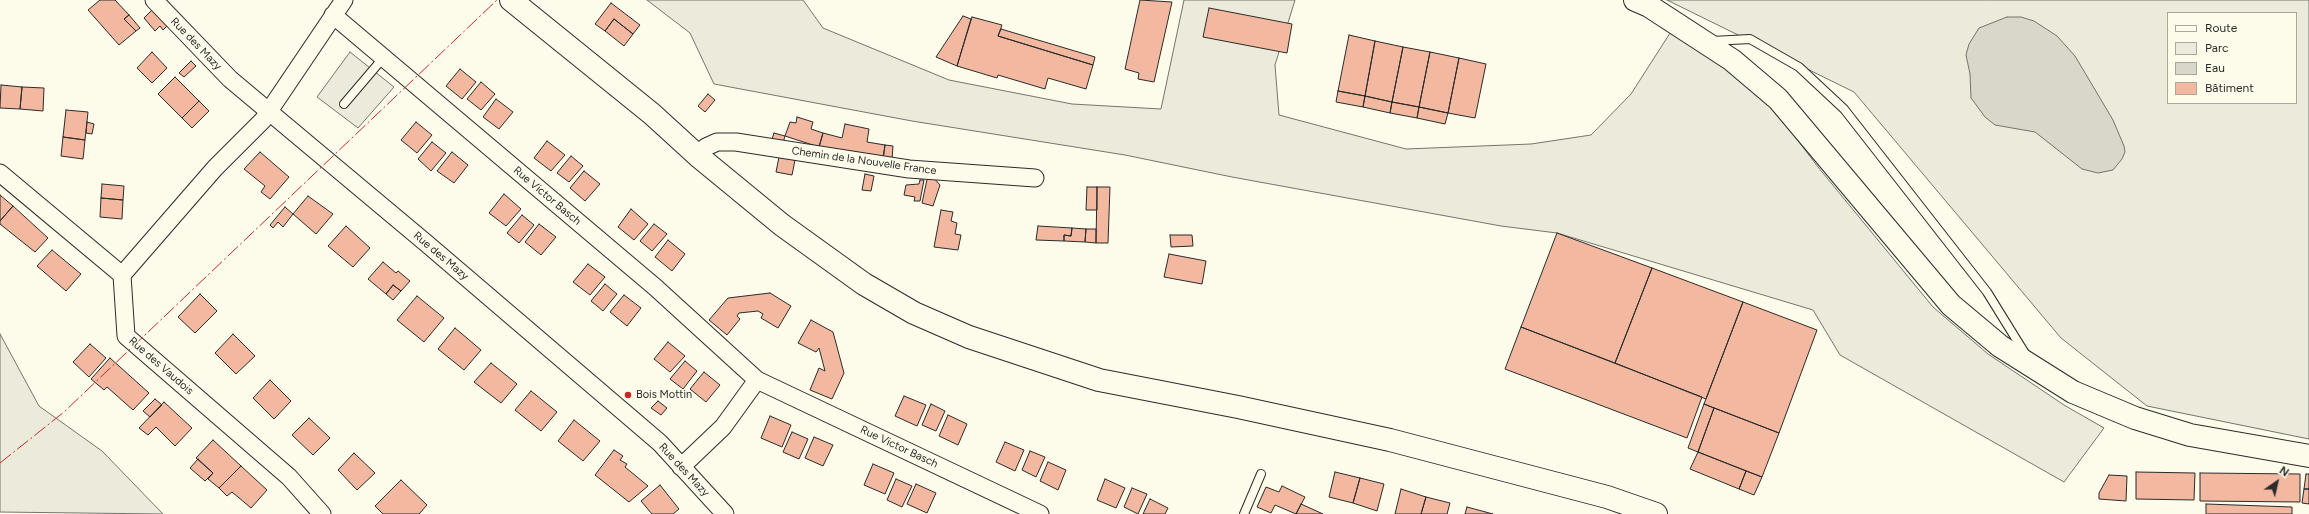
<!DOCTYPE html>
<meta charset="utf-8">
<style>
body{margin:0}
#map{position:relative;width:2309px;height:514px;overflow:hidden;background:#fdfbea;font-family:Figtree,sans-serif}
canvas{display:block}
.legend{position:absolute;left:2167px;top:12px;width:130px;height:92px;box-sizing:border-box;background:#fdfbea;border:1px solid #a9a89e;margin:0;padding:5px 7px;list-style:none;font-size:12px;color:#2b2b2b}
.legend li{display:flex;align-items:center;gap:8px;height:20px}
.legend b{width:20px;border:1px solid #a9a89e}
.north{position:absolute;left:2257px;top:462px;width:40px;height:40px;-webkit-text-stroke:3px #fdfbea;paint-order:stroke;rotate:34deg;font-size:11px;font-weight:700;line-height:16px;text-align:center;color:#2b2b2b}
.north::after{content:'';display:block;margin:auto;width:14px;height:18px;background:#2b2b2b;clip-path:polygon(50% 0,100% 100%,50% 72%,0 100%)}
</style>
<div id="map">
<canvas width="2309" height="514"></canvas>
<ul class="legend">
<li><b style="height:5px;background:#fdfbea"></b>Route</li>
<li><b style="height:11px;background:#ecebdb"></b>Parc</li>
<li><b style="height:11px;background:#d8d7c9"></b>Eau</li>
<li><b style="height:11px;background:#f2b8a0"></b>Bâtiment</li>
</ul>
<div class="north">N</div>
</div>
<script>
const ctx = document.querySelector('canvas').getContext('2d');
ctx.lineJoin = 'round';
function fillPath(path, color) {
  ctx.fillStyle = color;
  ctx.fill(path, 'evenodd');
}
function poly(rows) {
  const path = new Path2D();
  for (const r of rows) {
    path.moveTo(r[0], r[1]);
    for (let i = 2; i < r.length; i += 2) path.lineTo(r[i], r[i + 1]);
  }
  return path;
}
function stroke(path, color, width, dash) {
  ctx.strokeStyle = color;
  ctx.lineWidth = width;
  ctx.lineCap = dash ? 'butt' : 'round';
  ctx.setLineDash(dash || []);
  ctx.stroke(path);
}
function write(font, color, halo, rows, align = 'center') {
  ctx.font = font + ' Figtree,sans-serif';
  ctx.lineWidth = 3;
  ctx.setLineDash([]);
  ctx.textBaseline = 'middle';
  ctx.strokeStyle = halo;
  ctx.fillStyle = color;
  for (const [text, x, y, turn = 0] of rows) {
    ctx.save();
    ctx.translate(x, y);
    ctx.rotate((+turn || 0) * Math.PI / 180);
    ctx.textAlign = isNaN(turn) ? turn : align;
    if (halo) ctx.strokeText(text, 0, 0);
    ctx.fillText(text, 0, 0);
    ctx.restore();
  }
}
const green = poly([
 [647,0,803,0,823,28,949,80,1072,104,1161,109,1184,0,1295,0,1275,65,1279,115,1406,149,1531,144,1591,135,1631,94,1672,30,1725,68,1774,109,1818,167,1933,307,1988,354,2064,405,2104,428,2064,482,1840,355,1813,310,1557,233,1501,226,1232,177,1125,155,912,121,714,84,690,33,647,0],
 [1667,0,2309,0,2309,439,2147,406,2061,338,1854,92,1667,0],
 [2168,13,2296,13,2296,103,2168,103,2168,13],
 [0,334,39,406,102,451,163,514,0,512,0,334]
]);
fillPath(green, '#ecebdb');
stroke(green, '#74746e', 1);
const parking = poly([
 [350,52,394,87,358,128,317,97,350,52]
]);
fillPath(parking, '#eceadb');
stroke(parking, '#74746e', 1);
const water = poly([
 [2007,17,2021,17,2034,21,2057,36,2075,56,2113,120,2124,146,2125,152,2122,159,2113,170,2098,173,2082,169,2035,132,1995,125,1985,117,1971,98,1970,74,1966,55,1969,44,1979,28,2007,17]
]);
fillPath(water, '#d8d7c9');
stroke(water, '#74746e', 1);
const building = poly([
 [100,0,115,0,129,15,124,19,136,31,119,45,88,10,100,0],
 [1140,0,1172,2,1154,82,1138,79,1139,73,1125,69,1140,0],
 [611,3,640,25,633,34,614,19,605,31,595,24,611,3],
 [1209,8,1292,24,1287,53,1203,37,1209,8],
 [152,10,167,26,163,30,160,26,155,31,144,18,152,10],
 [129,15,140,28,136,31,124,19,129,15],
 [963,16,971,19,957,66,936,57,963,16],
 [972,17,1002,25,998,36,1093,65,1086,89,1048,78,1045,89,998,75,997,78,957,66,972,17],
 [614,19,633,34,624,46,605,31,614,19],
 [1001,29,1095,57,1093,65,998,36,1001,29],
 [1349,35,1375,41,1365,96,1338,91,1349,35],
 [1375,41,1403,47,1392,102,1365,96,1375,41],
 [1403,47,1430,52,1419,107,1392,102,1403,47],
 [152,52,167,68,152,83,137,68,152,52],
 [1430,52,1459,58,1448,113,1419,107,1430,52],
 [1459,58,1486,64,1475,118,1448,113,1459,58],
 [191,61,196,66,184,77,179,73,191,61],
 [460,69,476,82,462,99,446,86,460,69],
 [175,77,199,101,182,118,158,94,175,77],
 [481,82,495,94,481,110,467,99,481,82],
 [1,85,22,87,20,109,0,108,1,85],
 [22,87,44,88,43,111,20,109,22,87],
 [1338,91,1365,96,1363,107,1336,102,1338,91],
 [708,94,715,100,705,112,698,106,708,94],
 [1365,96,1392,102,1390,113,1363,107,1365,96],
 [496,99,513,112,499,129,483,117,496,99],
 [199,101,209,111,192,128,182,118,199,101],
 [1392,102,1419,107,1417,118,1390,113,1392,102],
 [1419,107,1448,113,1445,124,1417,118,1419,107],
 [66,110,88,112,85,140,63,137,66,110],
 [797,117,813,122,811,129,823,133,819,147,785,136,790,122,796,123,797,117],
 [87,122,94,124,92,134,86,133,87,122],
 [416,122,432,135,417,153,401,140,416,122],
 [845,124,869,129,867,142,885,145,883,159,819,147,823,133,842,138,845,124],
 [774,133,785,136,783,143,772,139,774,133],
 [63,137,85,140,83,159,61,156,63,137],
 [547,141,565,155,551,171,534,158,547,141],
 [432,142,446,153,431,171,418,159,432,142],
 [885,145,893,146,892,160,883,159,885,145],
 [260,152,289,177,270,199,261,192,265,186,244,169,260,152],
 [452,152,468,165,454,183,437,171,452,152],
 [571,156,583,166,569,182,557,173,571,156],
 [779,157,795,160,792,175,776,172,779,157],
 [584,171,600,184,585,201,570,188,584,171],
 [865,174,874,176,871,191,862,190,865,174],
 [928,175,932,176,940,185,933,206,922,203,928,175],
 [920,180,924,180,920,201,914,201,915,197,904,195,906,185,919,184,920,180],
 [102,184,124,186,123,200,101,198,102,184],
 [1087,187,1097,187,1097,210,1086,210,1087,187],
 [1097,187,1110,187,1108,243,1096,243,1097,187],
 [504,194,521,209,506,226,489,213,504,194],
 [0,195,13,206,0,221,0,195],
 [308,196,333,214,316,234,293,214,308,196],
 [101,198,123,200,122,219,100,217,101,198],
 [13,206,48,238,35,252,0,224,0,221,13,206],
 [285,207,293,214,283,227,278,222,273,228,270,225,285,207],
 [631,209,648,224,634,240,618,227,631,209],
 [941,210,953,212,951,221,957,223,955,234,961,235,958,250,934,247,941,210],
 [522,215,534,225,519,243,507,233,522,215],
 [539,224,556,237,541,255,525,242,539,224],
 [654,224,667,234,652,251,640,241,654,224],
 [346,226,370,248,353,267,328,246,346,226],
 [1038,226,1072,228,1071,236,1064,235,1064,241,1036,240,1038,226],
 [1072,228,1086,229,1085,242,1064,241,1064,235,1071,236,1072,228],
 [1086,229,1096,229,1096,243,1085,242,1086,229],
 [1557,233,1652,268,1615,363,1521,327,1557,233],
 [1170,235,1192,235,1193,246,1171,247,1170,235],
 [668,240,685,254,672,271,655,257,668,240],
 [52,250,81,274,66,291,37,266,52,250],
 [1169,254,1206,261,1202,284,1164,277,1169,254],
 [383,262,396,273,398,271,410,281,401,291,393,285,386,294,368,279,383,262],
 [588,264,605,277,590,295,573,282,588,264],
 [1652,268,1743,302,1706,399,1615,363,1652,268],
 [605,284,617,294,603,311,591,301,605,284],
 [393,285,401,291,393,300,386,294,393,285],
 [770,293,791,306,778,328,761,318,763,314,758,311,739,313,737,316,740,319,727,335,709,320,728,298,770,293],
 [200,294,217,311,195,333,178,317,200,294],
 [624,295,641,308,627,326,610,312,624,295],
 [417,296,444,318,424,342,397,320,417,296],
 [1743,302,1817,330,1779,433,1704,404,1743,302],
 [811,320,833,332,844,373,832,399,810,390,819,368,825,371,819,348,816,352,798,343,811,320],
 [1521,327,1702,397,1687,438,1505,369,1521,327],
 [455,328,481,350,464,370,438,349,455,328],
 [233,334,255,356,236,374,215,353,233,334],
 [668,342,685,356,670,372,654,359,668,342],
 [90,344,106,358,89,377,73,362,90,344],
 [110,358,149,393,133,410,107,387,104,390,91,379,110,358],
 [685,361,697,371,683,389,670,379,685,361],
 [491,363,517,384,501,403,474,382,491,363],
 [704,372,720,385,706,402,690,389,704,372],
 [270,380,291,401,274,419,253,398,270,380],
 [531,391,557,412,541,431,515,410,531,391],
 [904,396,926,405,917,426,895,416,904,396],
 [155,399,162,405,150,417,143,411,155,399],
 [658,401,667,408,661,415,651,408,658,401],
 [164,402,192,428,175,446,156,427,148,435,139,428,164,402],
 [931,404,945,411,936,431,922,425,931,404],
 [1704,404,1714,408,1698,452,1688,448,1704,404],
 [1714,408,1779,433,1762,477,1698,452,1714,408],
 [948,415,967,424,958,445,939,436,948,415],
 [770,416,791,425,782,447,761,438,770,416],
 [309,418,330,438,313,455,292,435,309,418],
 [574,420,600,441,583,461,558,441,574,420],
 [792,432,808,439,799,459,783,452,792,432],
 [814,437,833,445,823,466,805,458,814,437],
 [213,440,241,466,219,488,208,479,213,473,196,458,213,440],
 [1005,442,1024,450,1015,471,996,462,1005,442],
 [614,450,623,456,620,460,627,464,625,467,648,486,629,502,595,475,614,450],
 [1030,451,1045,457,1036,477,1022,470,1030,451],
 [1698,452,1746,471,1739,489,1690,469,1698,452],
 [354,453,375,473,357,490,338,470,354,453],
 [198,459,213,473,205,481,190,468,198,459],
 [1048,462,1066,470,1058,490,1040,481,1048,462],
 [873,464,894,473,885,494,864,485,873,464],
 [241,466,267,490,251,508,232,492,227,496,219,488,241,466],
 [1746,471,1762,477,1754,495,1739,489,1746,471],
 [1335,472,1360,478,1353,503,1329,497,1335,472],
 [2136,472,2195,473,2194,500,2136,499,2136,472],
 [2200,473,2300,474,2300,502,2200,501,2200,473],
 [2306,474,2309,474,2309,489,2304,489,2306,474],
 [2109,475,2127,476,2126,501,2099,499,2099,493,2109,475],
 [1360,478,1384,484,1377,511,1353,503,1360,478],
 [896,479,912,486,902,507,887,500,896,479],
 [1105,479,1125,488,1116,508,1097,500,1105,479],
 [401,480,427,505,419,514,383,514,375,506,401,480],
 [916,484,936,493,927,513,907,504,916,484],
 [660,485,679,509,673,514,652,514,641,501,660,485],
 [1282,486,1305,497,1296,514,1275,505,1271,513,1257,507,1266,487,1279,492,1282,486],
 [1132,488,1147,494,1138,514,1124,507,1132,488],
 [1401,489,1426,497,1421,514,1395,514,1401,489],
 [2304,489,2309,489,2309,504,2302,503,2304,489],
 [1426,497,1450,503,1447,514,1421,514,1426,497],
 [1150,499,1168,508,1165,514,1143,514,1150,499],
 [1301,504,1323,514,1296,514,1301,504],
 [2206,504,2292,507,2292,514,2206,514,2206,504],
 [1467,507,1493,514,1465,514,1467,507]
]);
fillPath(building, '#f2b8a0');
stroke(building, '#2b2b2b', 1);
const lane = poly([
 [1712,41,1750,39,1799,67,1844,109,1987,292,2026,355],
 [344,104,384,57],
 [1244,514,1261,474]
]);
const street = poly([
 [154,0,230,79,426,243,660,443,725,514],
 [333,15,655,287,757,380,1040,514],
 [698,156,706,147,717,142,736,142,909,169,1035,178],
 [0,173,122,275,126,336,289,477,322,514],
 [122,275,215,168,263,120,344,0],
 [681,467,723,427,757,380]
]);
const secondary = poly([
 [511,0,652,114,698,156,782,225,864,284,914,313,969,337,1099,380,1238,407,1390,440,1607,497,1656,514],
 [1635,0,1649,6,1732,60,1778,99,1951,305,2000,346,2073,392,2135,418,2190,435,2309,456]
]);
stroke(lane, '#2b2b2b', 10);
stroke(street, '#2b2b2b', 19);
stroke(secondary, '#2b2b2b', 24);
stroke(lane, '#fdfbea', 8);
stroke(street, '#fdfbea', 17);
stroke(secondary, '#fdfbea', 22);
stroke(poly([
 [0,463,64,412,497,0]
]), '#c62828', 1, [14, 3, 2, 3]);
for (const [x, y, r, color] of [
 [628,395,4,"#c62828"]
]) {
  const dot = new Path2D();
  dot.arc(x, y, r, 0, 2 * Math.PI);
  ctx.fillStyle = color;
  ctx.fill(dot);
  stroke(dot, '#fdfbea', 1.5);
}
write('11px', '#2b2b2b', '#fdfbea', [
 ["Rue des Mazy",196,44,46],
 ["Chemin de la Nouvelle France",864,161,8],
 ["Rue Victor Basch",547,196,40],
 ["Rue des Mazy",441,256,40],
 ["Rue des Vaudois",161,366,41],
 ["Rue Victor Basch",899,447,25],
 ["Rue des Mazy",684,470,47]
]);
write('11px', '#2b2b2b', '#fdfbea', [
 ["Bois Mottin",636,395]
], 'left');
</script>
